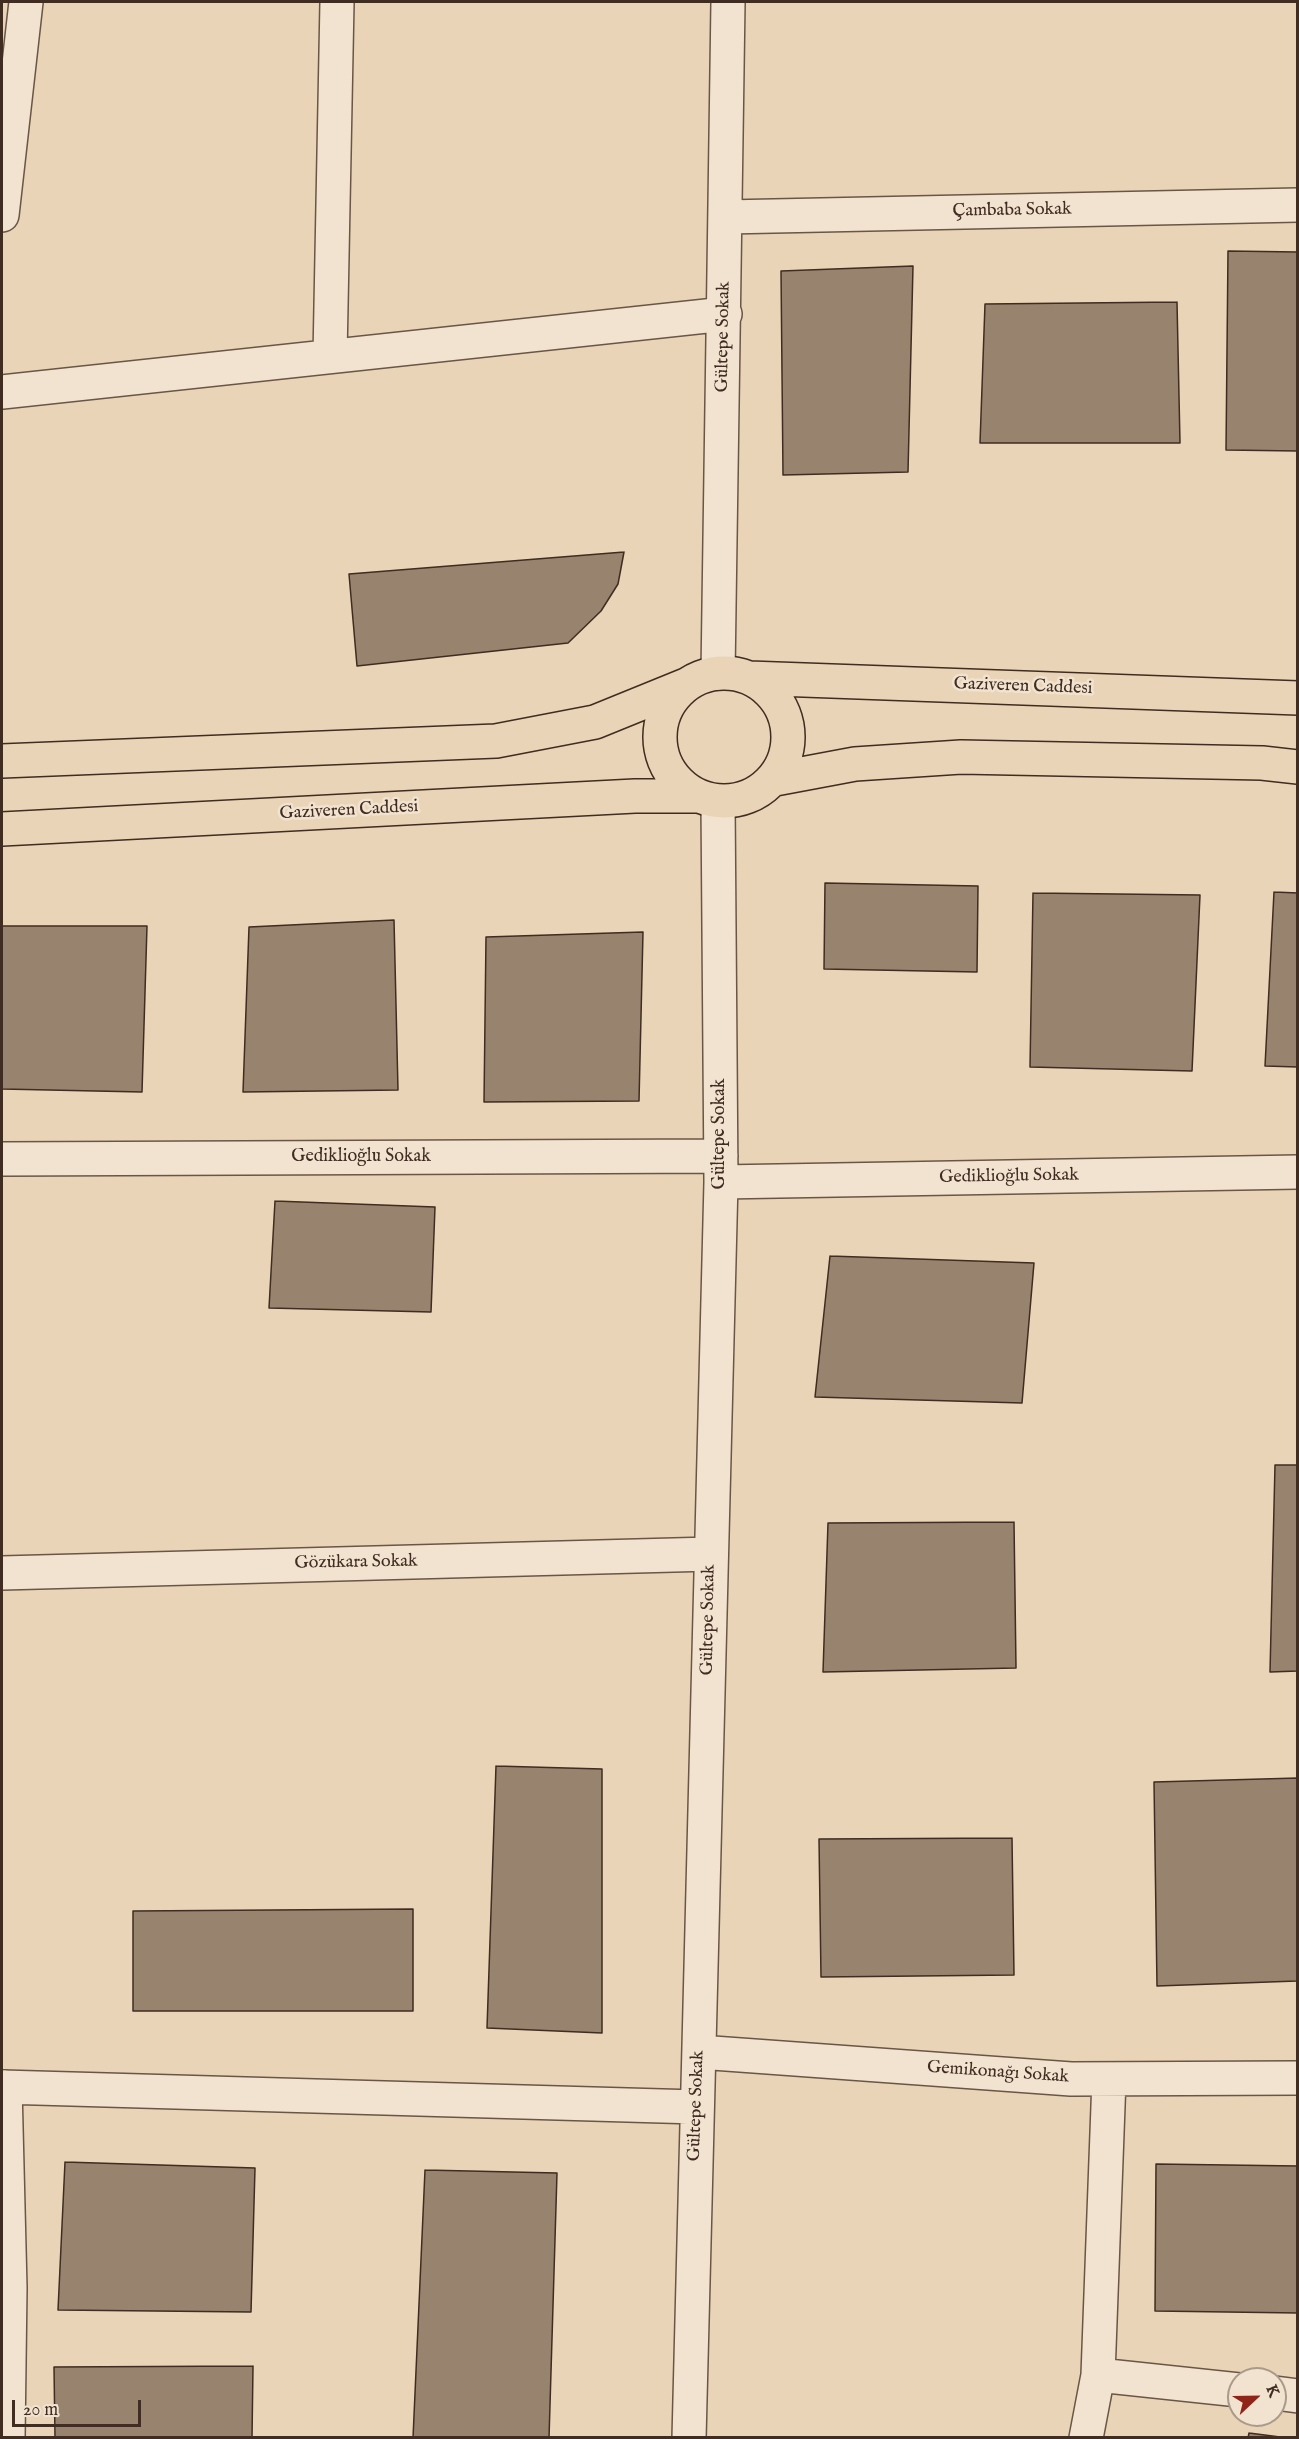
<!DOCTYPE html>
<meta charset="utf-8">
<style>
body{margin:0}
#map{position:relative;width:1299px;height:2439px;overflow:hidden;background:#e9d4b7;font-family:"IM FELL English",serif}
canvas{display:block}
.frame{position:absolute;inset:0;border:3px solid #402c21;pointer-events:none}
.north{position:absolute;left:1227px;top:2367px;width:60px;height:60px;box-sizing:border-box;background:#f1e3d0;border:2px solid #aa9a8a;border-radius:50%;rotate:68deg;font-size:16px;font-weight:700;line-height:24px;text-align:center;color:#402c21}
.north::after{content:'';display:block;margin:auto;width:21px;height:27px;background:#8f2418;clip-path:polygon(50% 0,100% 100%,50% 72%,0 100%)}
.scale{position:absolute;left:12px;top:2400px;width:129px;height:27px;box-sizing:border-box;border:3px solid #402c21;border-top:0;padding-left:8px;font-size:18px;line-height:21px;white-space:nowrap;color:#402c21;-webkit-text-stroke:4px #f1e3d0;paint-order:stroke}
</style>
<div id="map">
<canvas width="1299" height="2439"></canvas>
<div class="frame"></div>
<div class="north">K</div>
<div class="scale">20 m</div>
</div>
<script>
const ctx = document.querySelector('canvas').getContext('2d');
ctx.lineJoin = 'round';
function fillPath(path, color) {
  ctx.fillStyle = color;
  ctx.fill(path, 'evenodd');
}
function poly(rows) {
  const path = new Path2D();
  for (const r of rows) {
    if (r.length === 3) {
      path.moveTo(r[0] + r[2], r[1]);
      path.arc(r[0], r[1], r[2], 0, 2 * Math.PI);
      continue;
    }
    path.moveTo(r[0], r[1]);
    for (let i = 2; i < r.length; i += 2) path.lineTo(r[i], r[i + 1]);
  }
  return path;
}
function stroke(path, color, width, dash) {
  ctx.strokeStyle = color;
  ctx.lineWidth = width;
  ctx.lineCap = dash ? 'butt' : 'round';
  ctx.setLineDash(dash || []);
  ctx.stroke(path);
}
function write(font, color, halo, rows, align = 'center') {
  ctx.font = font + ' "IM FELL English",serif';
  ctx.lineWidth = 5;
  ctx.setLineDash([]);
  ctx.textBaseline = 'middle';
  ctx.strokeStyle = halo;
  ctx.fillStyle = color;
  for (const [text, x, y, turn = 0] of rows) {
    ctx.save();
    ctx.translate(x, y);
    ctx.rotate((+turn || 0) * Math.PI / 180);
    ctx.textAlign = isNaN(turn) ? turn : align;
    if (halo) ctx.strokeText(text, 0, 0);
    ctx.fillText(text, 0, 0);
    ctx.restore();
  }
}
const building = poly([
 [1228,251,1298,252,1298,451,1226,450,1228,251],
 [913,266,908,472,783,475,781,271,913,266],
 [1177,302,1180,443,980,443,985,304,1177,302],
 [624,552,618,584,601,611,568,643,357,666,349,574,624,552],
 [825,883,978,886,977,972,824,969,825,883],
 [1274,892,1298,893,1298,1067,1265,1066,1274,892],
 [1033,893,1200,895,1192,1071,1030,1067,1033,893],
 [394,920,398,1090,243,1092,249,927,394,920],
 [2,926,147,926,142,1092,2,1089,2,926],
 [643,932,639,1101,484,1102,486,937,643,932],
 [275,1201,435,1207,431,1312,269,1308,275,1201],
 [830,1256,1034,1263,1022,1403,815,1397,830,1256],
 [1275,1465,1298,1465,1298,1671,1270,1672,1275,1465],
 [1014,1522,1016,1668,823,1672,828,1523,1014,1522],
 [496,1766,602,1769,602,2033,487,2028,496,1766],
 [1298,1778,1297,1981,1157,1986,1154,1782,1298,1778],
 [1012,1838,1014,1975,821,1977,819,1839,1012,1838],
 [413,1909,413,2011,133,2011,133,1911,413,1909],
 [65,2162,255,2168,251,2312,58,2310,65,2162],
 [1156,2164,1298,2166,1298,2313,1155,2311,1156,2164],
 [425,2170,557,2173,549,2438,413,2438,425,2170],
 [253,2366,252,2438,55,2438,54,2367,253,2366],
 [1249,2433,1288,2438,1248,2438,1249,2433]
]);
fillPath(building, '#98836f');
stroke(building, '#402c21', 1.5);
const minor = poly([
 [2,215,26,2],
 [726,217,1298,205],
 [330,356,337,2],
 [2,392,725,314],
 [718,673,728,2],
 [2,1159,721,1156],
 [721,1182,1298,1172],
 [2,1573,711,1554],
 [699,2052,1071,2079,1298,2078],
 [2,2087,697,2107],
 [5,2087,10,2288,8,2438],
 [1098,2375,1239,2390],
 [1275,2393,1298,2396],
 [689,2438,721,1182,718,802],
 [1086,2438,1098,2375,1109,2079]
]);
const major = poly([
 [724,737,64],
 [749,678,1298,698],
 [2,761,496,741,595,722,686,685],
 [775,779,855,764,961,757,1262,763,1298,767],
 [2,829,635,796,696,796]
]);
stroke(minor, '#6a5646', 36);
stroke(major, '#402c21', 36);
stroke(minor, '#f1e3d0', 33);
stroke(major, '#e9d4b7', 33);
write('18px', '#402c21', '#f1e3d0', [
 ["Çambaba Sokak",1012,211,-1],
 ["Gültepe Sokak",724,337,-89],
 ["Gaziveren Caddesi",1023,687,2],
 ["Gaziveren Caddesi",349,811,-3],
 ["Gültepe Sokak",720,1134,-90],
 ["Gediklioğlu Sokak",361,1157],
 ["Gediklioğlu Sokak",1009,1177,-1],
 ["Gözükara Sokak",356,1563,-1],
 ["Gültepe Sokak",709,1620,-89],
 ["Gemikonağı Sokak",998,2073,4],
 ["Gültepe Sokak",697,2106,-88]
]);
</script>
